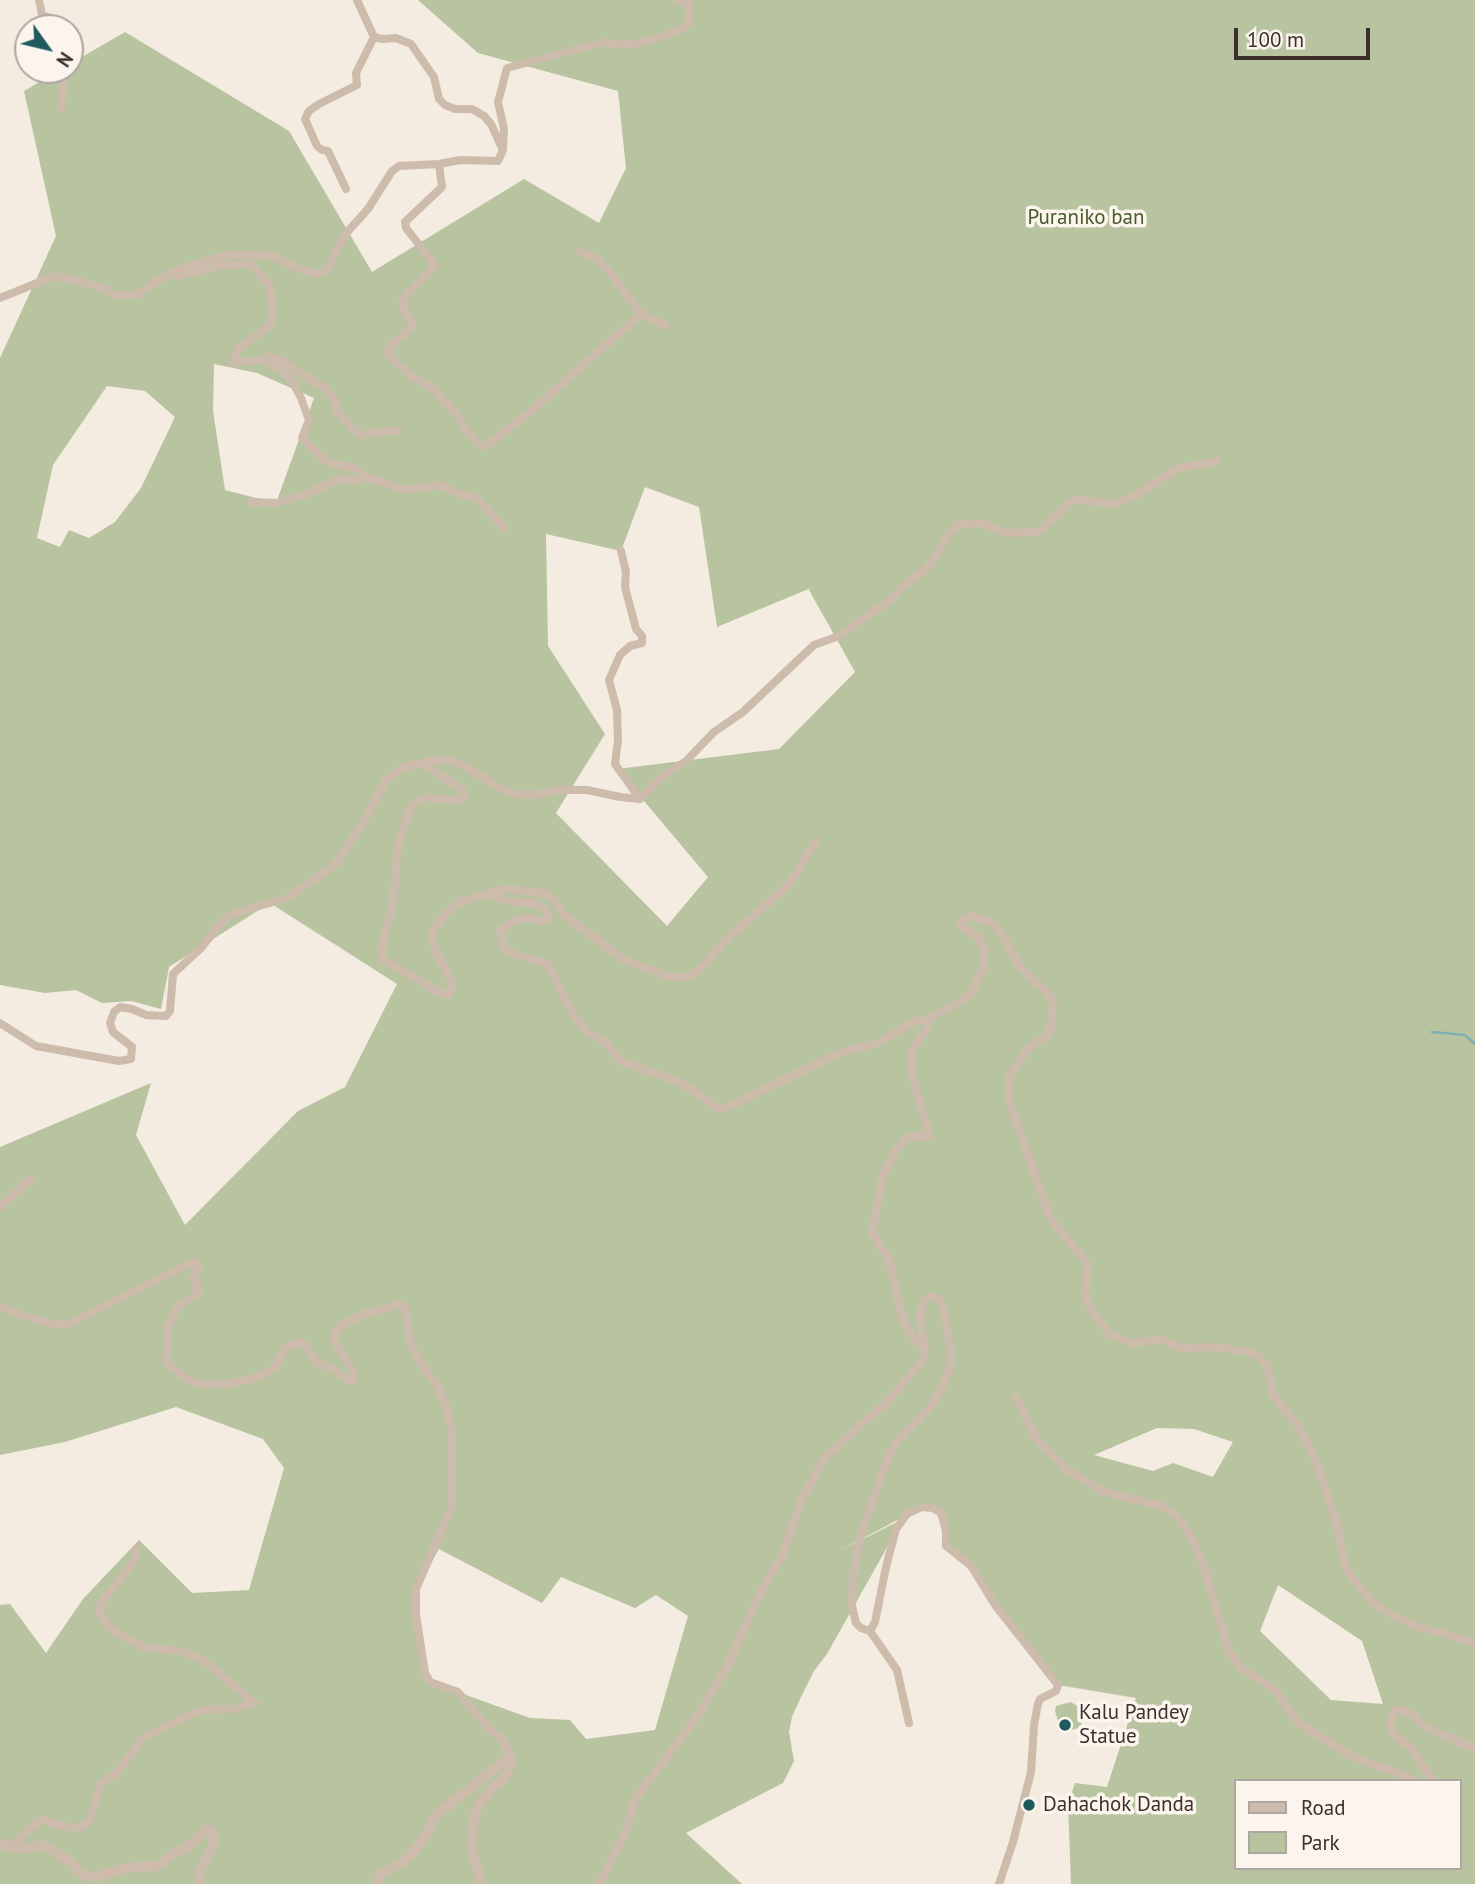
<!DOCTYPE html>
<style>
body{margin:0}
#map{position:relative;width:1475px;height:1884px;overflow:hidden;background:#f4ebe1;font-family:"PT Sans",sans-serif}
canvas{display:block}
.legend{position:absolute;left:1234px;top:1779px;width:228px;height:91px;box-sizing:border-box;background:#fbf5ee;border:2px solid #aea6a0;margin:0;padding:9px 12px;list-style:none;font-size:21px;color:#3b302b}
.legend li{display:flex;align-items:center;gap:14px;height:35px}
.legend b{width:35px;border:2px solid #aea6a0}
.north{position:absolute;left:14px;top:14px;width:70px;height:70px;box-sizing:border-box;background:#fbf5ee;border:2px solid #aea6a0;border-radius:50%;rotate:124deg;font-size:19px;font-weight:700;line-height:28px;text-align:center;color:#3b302b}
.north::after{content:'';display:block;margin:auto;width:24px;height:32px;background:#1f5a5e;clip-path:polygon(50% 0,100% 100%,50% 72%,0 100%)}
.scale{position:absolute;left:1234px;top:28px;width:136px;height:32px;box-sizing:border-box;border:4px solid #3b302b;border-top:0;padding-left:9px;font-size:21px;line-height:24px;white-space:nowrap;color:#3b302b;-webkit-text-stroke:5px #fbf5ee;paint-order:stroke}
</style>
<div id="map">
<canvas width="1475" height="1884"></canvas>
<ul class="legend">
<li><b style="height:9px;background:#cdbbac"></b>Road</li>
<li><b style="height:19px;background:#b8c4a0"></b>Park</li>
</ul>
<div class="north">N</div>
<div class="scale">100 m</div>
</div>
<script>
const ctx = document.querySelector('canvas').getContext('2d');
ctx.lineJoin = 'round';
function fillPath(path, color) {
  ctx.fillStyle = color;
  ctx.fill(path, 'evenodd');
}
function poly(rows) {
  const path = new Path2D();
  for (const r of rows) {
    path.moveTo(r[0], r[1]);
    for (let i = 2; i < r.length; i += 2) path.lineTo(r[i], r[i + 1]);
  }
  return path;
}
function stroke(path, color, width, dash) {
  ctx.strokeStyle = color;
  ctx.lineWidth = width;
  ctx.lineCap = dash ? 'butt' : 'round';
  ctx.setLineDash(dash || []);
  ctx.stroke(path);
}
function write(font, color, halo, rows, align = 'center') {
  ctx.font = font + ' "PT Sans",sans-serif';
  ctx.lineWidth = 7;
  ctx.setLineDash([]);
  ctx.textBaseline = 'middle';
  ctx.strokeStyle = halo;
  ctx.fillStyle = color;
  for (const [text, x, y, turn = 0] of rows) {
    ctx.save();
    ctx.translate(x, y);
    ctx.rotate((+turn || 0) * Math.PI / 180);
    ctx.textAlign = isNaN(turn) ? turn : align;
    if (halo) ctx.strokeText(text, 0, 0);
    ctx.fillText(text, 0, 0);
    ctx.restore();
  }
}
fillPath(poly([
 [418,0,1475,0,1475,1884,1071,1884,1068,1804,1075,1783,1107,1787,1136,1698,1058,1685,971,1566,946,1546,941,1514,922,1507,837,1552,903,1519,827,1654,814,1671,800,1699,792,1717,789,1732,794,1761,783,1783,686,1833,742,1884,0,1884,0,1605,10,1604,46,1653,83,1599,139,1540,192,1593,249,1590,284,1468,263,1439,176,1407,65,1442,0,1455,0,1147,151,1083,136,1135,185,1225,298,1111,345,1087,397,984,270,903,169,967,161,1009,131,1001,102,1003,76,990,45,993,0,985,0,358,56,236,24,91,60,70,70,70,70,64,125,32,289,131,372,272,524,179,599,223,626,168,618,91,478,53],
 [214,364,257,373,314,398,276,503,225,490,213,411],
 [107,386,145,391,175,417,141,488,115,522,89,538,69,530,60,547,37,538,53,465],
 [645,487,699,507,717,627,811,588,809,590,855,672,779,749,617,769,708,877,667,926,556,813,605,734,548,646,546,534,621,551],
 [1157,1428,1194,1429,1233,1442,1213,1477,1173,1463,1153,1471,1094,1455],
 [439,1549,542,1603,561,1577,635,1608,656,1595,688,1616,655,1730,586,1739,570,1720,530,1718,430,1682,416,1589],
 [1278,1585,1362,1641,1383,1704,1331,1700,1260,1631],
 [1235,1781,1459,1781,1459,1868,1235,1868],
 [1071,1702,1082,1709,1084,1715,1080,1728,1070,1730,1059,1724,1055,1711,1056,1706]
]), '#b8c4a0');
stroke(poly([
 [1432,1032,1465,1035,1475,1044]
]), '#7fb0b2', 2.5);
stroke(poly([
 [39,0,42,15,53,19,56,28],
 [357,0,374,37,382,39,396,38,411,44,434,77,439,99,445,105,455,109,472,109,484,116,491,124,502,148],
 [61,109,64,70],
 [439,164,442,187,405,222,406,228,435,265,402,300,405,312,412,322,413,326,390,346,387,352,390,357,412,377,434,389,458,416,466,430,482,446,489,444,530,412,641,314,666,326],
 [346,189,328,151,322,150,317,146,305,119,309,111,319,104,357,85,356,73,374,37],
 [579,251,595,258,609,271,641,314],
 [173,272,175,276,220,266,250,264,269,285,273,312,270,325,237,350,233,363,263,360,269,356,278,359,326,389,335,400,337,412,359,435,398,430],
 [0,298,54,276,95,285,117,295,137,295,169,273,211,259,237,254,273,256,299,269,317,274,327,271,333,256,349,230,368,209,392,171,399,166,439,164,460,160,498,161,503,150,504,129,498,102,507,68,604,42,620,45,641,43,679,31,690,22,690,5,678,0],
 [363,475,401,490,441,485,453,492,476,498,504,528],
 [250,502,277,503,304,495,340,479,360,480,363,475,355,468,333,464,322,458,302,438,309,420,301,398,292,381,281,370,263,360],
 [621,551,626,572,625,587,636,629,642,636,642,643,630,646,620,655,609,680,617,710,618,740,615,764,640,799],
 [421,763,445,759,461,764,501,789,513,794,533,795,557,790,587,790,620,797,640,799,664,775,686,761,714,732,743,712,814,645,839,636,890,600,901,588,928,567,951,531,960,524,973,523,987,525,1008,533,1038,532,1074,499,1112,504,1131,498,1179,468,1217,461],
 [489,893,508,889,547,894,554,899,564,915,626,961,673,978,684,977,694,974,703,966,728,938,781,892,792,880,816,841],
 [0,1023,36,1046,119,1061,131,1059,132,1047,113,1032,110,1023,114,1012,120,1007,132,1009,146,1015,166,1016,170,1011,173,974,201,948,221,923,232,914,287,898,335,865,366,818,386,780,401,768,421,763,462,789,464,798,454,801,429,797,419,800,411,807,398,844,393,904,381,950,382,959,442,994,448,995,452,990,453,984,436,953,432,938,433,930,448,911,459,902,486,894,507,901,533,903,542,907,548,913,548,918,543,922,531,918,517,919,500,930,503,946,508,952,548,964,573,1014,588,1033,605,1042,620,1061,680,1082,721,1110,844,1051,879,1043,912,1022,928,1019,957,1004,971,994,983,968,985,949,979,938,960,925,964,918,972,916,992,923,1004,937,1019,966,1050,995,1053,1004,1050,1032,1027,1050,1010,1075,1010,1103,1050,1218,1087,1263,1085,1298,1096,1316,1110,1335,1132,1343,1159,1339,1182,1348,1214,1347,1244,1351,1257,1355,1267,1365,1273,1395,1298,1426,1316,1462,1337,1523,1343,1558,1348,1572,1372,1602,1392,1615,1416,1626,1475,1643],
 [0,1207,31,1178],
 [0,1306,18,1314,56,1325,70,1323,193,1262,197,1262,199,1265,194,1277,198,1287,198,1294,182,1303,175,1312,168,1328,166,1362,186,1379,202,1384,226,1384,255,1378,268,1372,276,1366,286,1348,299,1342,304,1344,315,1360,321,1365,330,1367,350,1382,354,1379,353,1372,334,1341,334,1334,341,1326,361,1315,399,1304,405,1307,411,1345,423,1367,436,1383,445,1403,452,1432,452,1506,416,1589,416,1615,425,1673,430,1682,458,1692,488,1728,502,1739,510,1756],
 [925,1350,910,1333,902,1316,888,1256,880,1247,872,1232,883,1176,895,1152,907,1138,929,1136,911,1071,912,1050,926,1030,928,1019],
 [1016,1397,1036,1439,1069,1471,1104,1492,1162,1506,1177,1516,1191,1536,1205,1570,1229,1652,1243,1669,1276,1691,1298,1723,1352,1756,1417,1781],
 [870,1631,875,1622,886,1567,896,1529,907,1514,922,1507,933,1508,941,1513,946,1531,946,1546,971,1566,995,1605,1058,1685,1056,1691,1040,1699,1038,1704,1034,1725,1031,1772,1013,1842,999,1884],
 [1435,1781,1421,1764,1413,1749,1394,1735,1389,1726,1394,1711,1401,1709,1414,1716,1422,1725,1475,1749],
 [10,1847,40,1820,48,1821,60,1826,80,1828,90,1821,100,1784,114,1775,135,1750,140,1739,201,1710,233,1709,255,1703,204,1661,185,1652,143,1647,113,1631,99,1613,101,1603,135,1560,136,1549],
 [599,1884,627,1828,635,1799,697,1717,726,1669,762,1589,783,1555,801,1501,824,1458,889,1400,922,1361,925,1350,920,1316,924,1301,929,1297,935,1297,939,1299,944,1311,951,1351,949,1372,934,1403,897,1441,889,1455,861,1533,853,1575,852,1606,856,1623,861,1628,870,1631,897,1670,909,1723]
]), '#cdbbac', 8);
stroke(poly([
 [0,1844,22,1849,44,1845,70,1862,83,1875,96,1877,124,1868,158,1866,175,1852,185,1849,207,1829,213,1832,213,1845,200,1870,198,1884],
 [376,1884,381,1874,402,1862,416,1849,427,1834,434,1817,510,1756,510,1767,505,1778,490,1790,479,1805,475,1814,471,1846,481,1884]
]), '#cdbbac', 10);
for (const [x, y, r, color] of [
 [1065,1725,7,"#1f5a5e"],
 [1029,1805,7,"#1f5a5e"]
]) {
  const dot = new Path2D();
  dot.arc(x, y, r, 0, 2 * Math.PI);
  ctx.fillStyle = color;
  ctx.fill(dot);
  stroke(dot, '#fbf5ee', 2.5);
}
write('21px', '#4a5a2e', '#fbf5ee', [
 ["Puraniko ban",1086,218]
]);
write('21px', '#3b302b', '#fbf5ee', [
 ["Kalu Pandey",1079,1713],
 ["Statue",1079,1737],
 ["Dahachok Danda",1043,1805]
], 'left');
</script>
